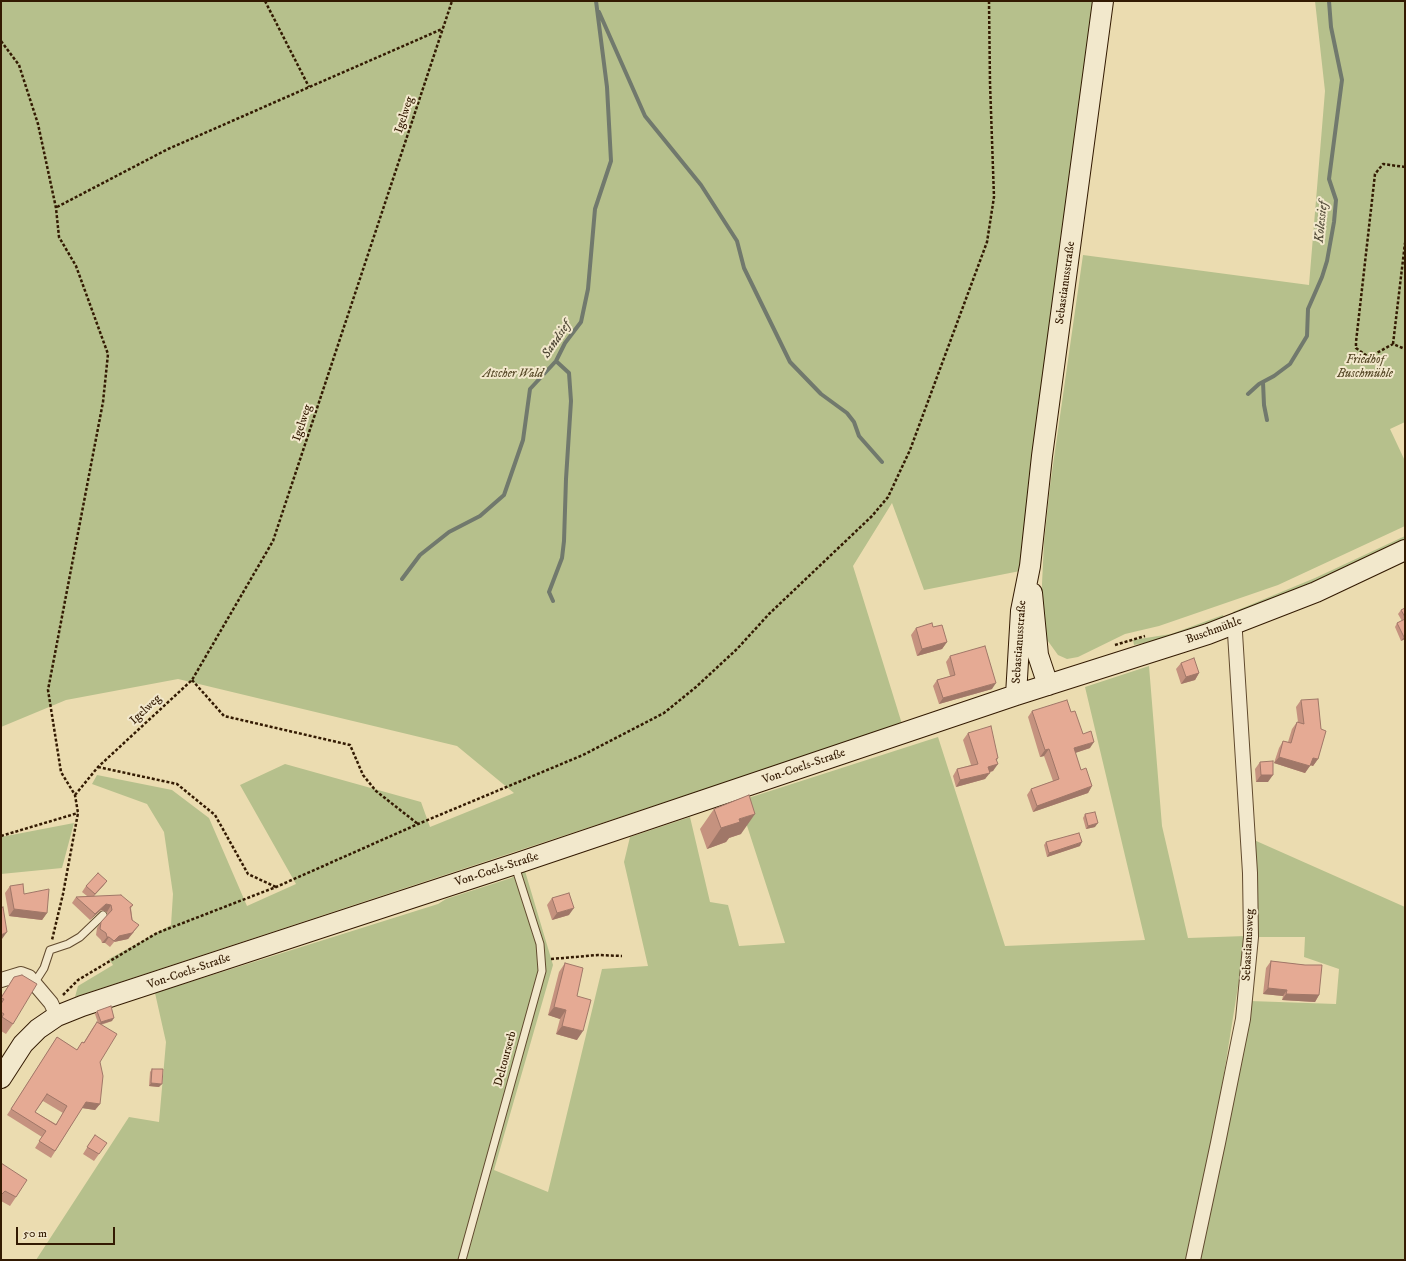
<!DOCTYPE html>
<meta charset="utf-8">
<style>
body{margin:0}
#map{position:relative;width:1406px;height:1261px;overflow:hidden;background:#ebdcb0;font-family:"IM FELL DW Pica",serif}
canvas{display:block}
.frame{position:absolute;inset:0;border:2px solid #331a02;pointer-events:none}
.scale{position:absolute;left:16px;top:1227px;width:99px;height:18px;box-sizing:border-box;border:2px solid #331a02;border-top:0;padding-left:5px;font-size:12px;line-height:14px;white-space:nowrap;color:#331a02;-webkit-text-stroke:3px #f2e8cc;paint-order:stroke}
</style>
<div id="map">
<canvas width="1406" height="1261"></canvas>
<div class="frame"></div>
<div class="scale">50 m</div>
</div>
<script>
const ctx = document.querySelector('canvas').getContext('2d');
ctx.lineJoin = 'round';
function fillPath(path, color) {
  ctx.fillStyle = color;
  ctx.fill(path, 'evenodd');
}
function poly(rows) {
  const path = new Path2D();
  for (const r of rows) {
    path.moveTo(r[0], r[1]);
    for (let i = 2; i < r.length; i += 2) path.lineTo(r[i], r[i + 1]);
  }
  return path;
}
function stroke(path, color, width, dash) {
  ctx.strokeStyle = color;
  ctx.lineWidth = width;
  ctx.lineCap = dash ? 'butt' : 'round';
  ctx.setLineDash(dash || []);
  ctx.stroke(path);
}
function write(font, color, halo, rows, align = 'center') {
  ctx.font = font + ' "IM FELL DW Pica",serif';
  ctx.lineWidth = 4;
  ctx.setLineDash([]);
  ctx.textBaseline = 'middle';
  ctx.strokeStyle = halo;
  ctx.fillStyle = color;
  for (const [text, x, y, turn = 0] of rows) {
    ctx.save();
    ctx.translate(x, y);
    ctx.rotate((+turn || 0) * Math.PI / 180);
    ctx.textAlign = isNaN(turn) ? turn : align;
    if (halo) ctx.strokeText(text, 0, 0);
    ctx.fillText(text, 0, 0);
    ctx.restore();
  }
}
fillPath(poly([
 [1,1,1097,1,1020,571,924,590,892,503,853,566,902,724,75,997,78,986,113,965,109,959,171,925,173,894,164,832,147,804,92,784,97,775,172,790,209,818,247,906,296,884,240,785,285,764,421,802,430,827,514,793,457,746,178,679,66,700,1,727],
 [1315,1,1405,1,1405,422,1390,429,1405,461,1405,526,1278,585,1159,626,1125,634,1078,657,1067,659,1058,655,1045,637,1043,627,1042,584,1044,542,1050,486,1083,255,1309,285,1325,91],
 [1405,536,1405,542,1319,582,1234,615,1233,612,1315,578],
 [1223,615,1225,619,1150,642,1134,645,1133,640,1171,634],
 [1149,666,1162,826,1188,938,1246,936,1213,1143,1188,1260,36,1260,129,1117,159,1122,166,1042,155,993,438,904,446,899,511,878,525,871,553,965,494,1170,548,1192,602,969,648,966,624,862,630,837,690,817,710,902,728,905,739,946,785,943,739,801,938,737,1005,946,1145,940,1085,687],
 [74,823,62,868,1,874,1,837],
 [1254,840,1405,907,1405,1260,1199,1260,1250,1001,1336,1004,1339,969,1304,957,1305,937,1258,937]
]), '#b6c08c');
stroke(poly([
 [599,12,645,116,701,185,737,241,744,268,790,362,821,394,847,413,854,422,859,436,882,462],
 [1263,382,1264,405,1267,420],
 [1248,394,1259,384,1274,376,1290,364,1307,336,1308,309,1322,277,1327,261,1334,222,1336,200,1329,179,1342,80,1331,27,1329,1],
 [402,579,420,555,449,532,480,516,504,495,523,440,530,389,556,361,565,343,581,322,588,289,595,209,611,161,607,87,596,1],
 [553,601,549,592,562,558,564,541,566,479,571,401,569,373,556,361]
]), '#71796d', 4);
const lane = poly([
 [35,982,44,968,50,950,68,944,80,937,103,915],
 [462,1260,542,971,540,944,515,866]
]);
const street = poly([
 [1,980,21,974,29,977,51,1003,57,1016],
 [1193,1260,1218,1143,1243,1019,1251,937,1250,873,1235,633,1233,625]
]);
const secondary = poly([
 [1032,593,1038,655,1048,685],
 [1016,695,1021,611,1030,566,1042,456,1103,1],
 [1,1078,23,1044,38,1029,57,1016,82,1006,515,864,1016,695,1208,634,1316,592,1405,550]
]);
stroke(lane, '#614a2e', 9);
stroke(street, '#614a2e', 16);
stroke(secondary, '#331a02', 22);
stroke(poly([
 [265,1,309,87],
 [1,41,19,65,38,124,56,208,59,237,76,266,108,354,103,402,48,690,61,772,75,795,78,813,63,894,52,940],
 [1405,167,1383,164,1375,174,1356,342,1356,348,1367,356,1373,355,1393,344,1405,349],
 [57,207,168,149,442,29],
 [1393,344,1405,243],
 [1115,645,1145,636],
 [192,680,224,716,350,745,363,775,376,791,418,824],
 [98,767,177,784,215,815,248,874,276,887],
 [75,795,98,767,192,680,273,541,452,1],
 [1,836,78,813],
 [551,959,598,955,622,956],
 [63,995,78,980,157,933,276,887,418,824,583,755,664,713,696,687,737,649,769,614,872,516,888,497,910,450,987,242,994,197,990,83,989,1]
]), '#331a02', 2.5, [3, 2]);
stroke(lane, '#f2e8cc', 7);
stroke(street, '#f2e8cc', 14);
stroke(secondary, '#f2e8cc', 20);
fillPath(poly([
 [1405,608,1405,639,1401,641,1395,627,1397,623,1402,621,1398,614,1401,610],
 [933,627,947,642,942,649,917,656,911,635,916,628],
 [950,656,992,689,939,704,933,686,937,680,950,676,946,662],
 [1181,663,1199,673,1195,680,1181,684,1176,669],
 [1301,700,1318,759,1313,766,1310,765,1305,773,1274,763,1279,748,1283,741,1288,742,1292,729,1297,722,1298,722,1296,707],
 [1032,711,1071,712,1090,748,1075,753,1081,770,1092,786,1088,793,1033,812,1027,795,1031,789,1053,781,1044,756,1040,757,1028,717],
 [968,733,998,758,997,760,993,771,989,772,985,779,956,787,953,776,957,769,971,765,963,740],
 [1260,762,1268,782,1256,782,1255,769],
 [714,809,741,834,729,838,726,842,707,849,700,829],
 [1085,814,1095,827,1086,829,1083,818],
 [1046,842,1080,846,1047,857,1044,845],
 [107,881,103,886,94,896,133,905,131,908,134,932,128,939,114,942,110,947,105,943,102,943,101,940,96,935,97,928,101,922,107,915,107,912,101,910,90,920,72,903,76,897,87,896,82,892,86,886],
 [10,886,24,894,47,913,42,920,9,916,5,893],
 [552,898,569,915,552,920,547,905],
 [1271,961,1305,965,1319,995,1315,1002,1282,1000,1283,996,1263,994,1266,968],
 [565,963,577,996,577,1040,556,1034,560,1019,548,1015,559,972],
 [14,977,13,1024,6,1034,1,1031,1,997],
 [97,1011,112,1021,101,1025,100,1062,100,1104,95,1110,82,1108,51,1158,35,1148,42,1137,7,1115,57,1037,77,1050,82,1042,84,1042,92,1029,97,1022,98,1023,95,1014],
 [43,1101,63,1113,56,1124,35,1112],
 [152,1069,159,1087,149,1086,150,1072],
 [95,1135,99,1154,94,1161,83,1154],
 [1,1163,16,1197,10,1206,1,1201]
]), '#c5927f');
fillPath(poly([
 [1405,636,1405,639,1401,641,1404,637],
 [947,642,942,649,917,656,922,649],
 [1199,673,1195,680,1181,684,1186,677],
 [996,683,992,689,939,704,943,698],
 [1094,742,1090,748,1069,755,1074,748],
 [1049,749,1044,756,1040,757,1045,750],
 [1279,757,1310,766,1305,773,1274,763],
 [1313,758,1318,759,1313,766,1308,764],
 [998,764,993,771,983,774,988,767],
 [990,773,985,779,956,787,960,780],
 [1261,775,1273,775,1268,782,1256,782],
 [1092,786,1088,793,1033,812,1037,806],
 [755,814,741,834,729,838,726,842,707,849,721,828,739,819],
 [1098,823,1095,827,1086,829,1088,826],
 [1082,842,1080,846,1047,857,1049,853],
 [107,881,103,886,90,900,95,894],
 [106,904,111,905,107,912,101,910,90,920,95,914],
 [574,908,569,915,552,920,557,913],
 [14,909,47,913,42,920,9,916],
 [139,925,128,939,114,942,110,947,119,936],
 [7,932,2,939,1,940,1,935],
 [107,937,109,937,105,943,102,943],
 [1268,988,1287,990,1283,996,1263,994],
 [1286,994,1319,995,1315,1002,1282,1000],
 [554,1007,566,1010,560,1019,548,1015],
 [114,1018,112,1021,98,1025,101,1022],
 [562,1026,583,1031,577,1040,556,1034],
 [151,1083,162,1084,159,1087,149,1086],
 [86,1102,100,1104,95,1110,82,1108]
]), '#a07768');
const building = poly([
 [1405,608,1405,617,1401,610,1405,608],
 [1405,619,1405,636,1404,637,1397,623,1405,619],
 [932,623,933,627,942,625,947,642,922,649,916,628,932,623],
 [985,646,996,683,943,698,937,680,955,675,950,656,985,646],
 [1194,658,1199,673,1186,677,1181,663,1194,658],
 [1318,699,1321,729,1326,731,1318,759,1313,758,1310,766,1279,757,1283,741,1291,743,1297,722,1304,724,1301,700,1318,699],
 [1067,700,1071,712,1075,711,1083,734,1091,731,1094,742,1074,748,1081,770,1086,768,1092,786,1037,806,1031,789,1059,779,1049,749,1045,750,1032,711,1067,700],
 [991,726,998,758,996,759,998,764,988,767,990,773,960,780,957,769,978,764,968,733,991,726],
 [1273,761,1273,775,1261,775,1260,762,1273,761],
 [749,795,755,814,739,819,740,822,721,828,714,809,749,795],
 [1095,812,1098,823,1088,826,1085,814,1095,812],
 [1079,833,1082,842,1049,853,1046,842,1079,833],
 [98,873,107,881,95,894,86,886,98,873],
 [23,884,24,894,49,889,47,913,14,909,10,886,23,884],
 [569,893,574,908,557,913,552,898,569,893],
 [121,895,133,905,130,907,132,920,139,925,132,933,119,936,114,941,109,937,107,937,106,933,100,929,101,922,112,910,111,905,106,904,95,914,76,897,121,895],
 [3,907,7,932,1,935,1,908,3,907],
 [1271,961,1305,965,1322,965,1319,995,1286,994,1287,990,1268,988,1271,961],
 [565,963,583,968,577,996,591,1000,583,1031,562,1026,566,1010,554,1007,565,963],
 [22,975,37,984,13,1024,2,1017,4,1014,1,1012,1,1004,4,999,1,998,14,977,22,975],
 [111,1006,114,1018,101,1022,97,1011,111,1006],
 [97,1022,117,1034,100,1062,103,1076,100,1104,86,1102,55,1151,39,1141,46,1131,11,1109,57,1037,77,1050,82,1042,84,1043,97,1022],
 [47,1094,67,1106,56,1125,35,1112,47,1094],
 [152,1069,163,1069,162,1084,151,1083,152,1069],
 [95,1135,107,1143,99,1154,87,1147,95,1135],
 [1,1163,27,1180,16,1197,5,1191,1,1195,1,1163]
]);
fillPath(building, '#e5aa94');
stroke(building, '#a07768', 1);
write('12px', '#331a02', '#f2e8cc', [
 ["Igelweg",405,115,-72],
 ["Sebastianusstraße",1066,283,-82],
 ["Igelweg",303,423,-72],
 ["Buschmühle",1214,631,-20],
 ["Sebastianusstraße",1020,642,-86],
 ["Igelweg",146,710,-43],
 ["Von-Coels-Straße",804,767,-19],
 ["Von-Coels-Straße",497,870,-18],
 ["Sebastianusweg",1249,945,-87],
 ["Von-Coels-Straße",189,972,-19],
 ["Deltourserb",506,1059,-75]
]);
write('italic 12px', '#5a4c2b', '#f2e8cc', [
 ["Friedhof",1365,361],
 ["Buschmühle",1365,375],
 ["Atscher Wald",513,375]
]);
write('italic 13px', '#524a38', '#f2e8cc', [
 ["Kolessief",1322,222,-84],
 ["Sandsief",557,340,-56]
]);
</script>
